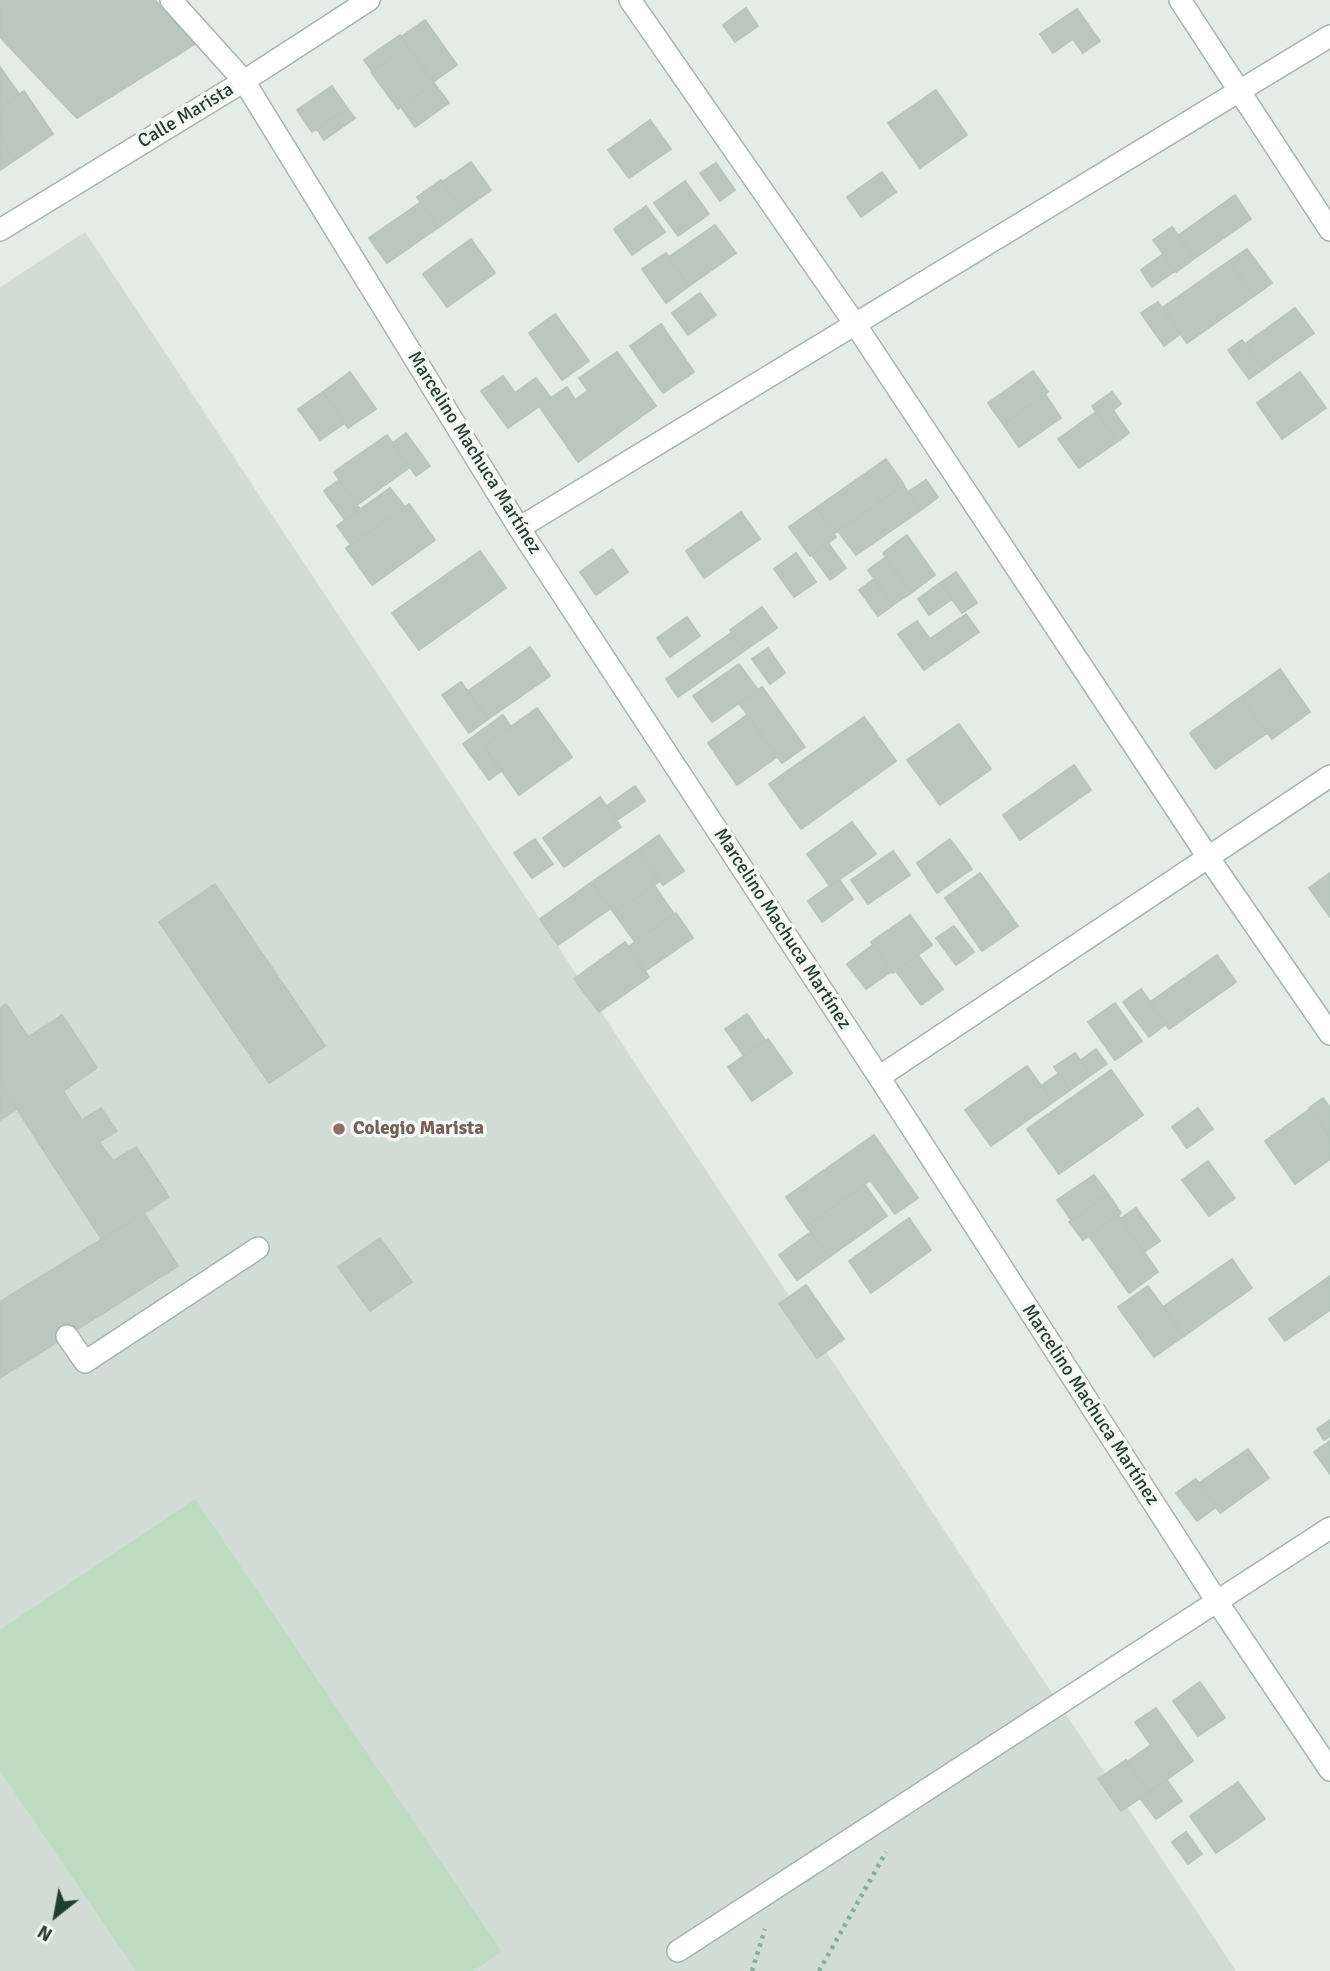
<!DOCTYPE html>
<meta charset="utf-8">
<style>
body{margin:0}
#map{position:relative;width:1330px;height:1971px;overflow:hidden;background:#e4ece7;font-family:Signika,sans-serif}
canvas{display:block}
.north{position:absolute;left:21px;top:1880px;width:70px;height:70px;-webkit-text-stroke:5px #f4f9f6;paint-order:stroke;rotate:211deg;font-size:19px;font-weight:700;line-height:28px;text-align:center;color:#243d33}
.north::after{content:'';display:block;margin:auto;width:24px;height:32px;background:#243d33;clip-path:polygon(50% 0,100% 100%,50% 72%,0 100%)}
</style>
<div id="map">
<canvas width="1330" height="1971"></canvas>
<div class="north">N</div>
</div>
<script>
const ctx = document.querySelector('canvas').getContext('2d');
ctx.lineJoin = 'round';
function fillPath(path, color) {
  ctx.fillStyle = color;
  ctx.fill(path, 'evenodd');
}
function poly(rows) {
  const path = new Path2D();
  for (const r of rows) {
    path.moveTo(r[0], r[1]);
    for (let i = 2; i < r.length; i += 2) path.lineTo(r[i], r[i + 1]);
  }
  return path;
}
function stroke(path, color, width, dash) {
  ctx.strokeStyle = color;
  ctx.lineWidth = width;
  ctx.lineCap = dash ? 'butt' : 'round';
  ctx.setLineDash(dash || []);
  ctx.stroke(path);
}
function write(font, color, halo, rows, align = 'center') {
  ctx.font = font + ' Signika,sans-serif';
  ctx.lineWidth = 7;
  ctx.setLineDash([]);
  ctx.textBaseline = 'middle';
  ctx.strokeStyle = halo;
  ctx.fillStyle = color;
  for (const [text, x, y, turn = 0] of rows) {
    ctx.save();
    ctx.translate(x, y);
    ctx.rotate((+turn || 0) * Math.PI / 180);
    ctx.textAlign = isNaN(turn) ? turn : align;
    if (halo) ctx.strokeText(text, 0, 0);
    ctx.fillText(text, 0, 0);
    ctx.restore();
  }
}
fillPath(poly([
 [85,232,1236,1971,0,1971,0,287]
]), '#d2dcd6');
fillPath(poly([
 [195,1499,502,1952,473,1971,136,1971,0,1771,0,1630]
]), '#bedcc2');
const building = poly([
 [0,0,155,0,195,44,77,118,0,37,0,0],
 [746,8,758,26,735,42,723,25,746,8],
 [1077,9,1100,41,1083,53,1073,39,1053,53,1040,34,1077,9],
 [425,20,457,65,433,82,401,37,425,20],
 [400,35,408,46,372,71,364,60,400,35],
 [408,46,434,83,398,109,371,72,408,46],
 [0,67,19,94,0,108,0,67],
 [434,83,449,103,415,127,401,107,434,83],
 [332,86,347,108,312,132,297,110,332,86],
 [936,90,967,135,920,168,888,123,936,90],
 [24,91,53,134,15,160,0,137,0,108,24,91],
 [347,108,355,118,324,140,317,129,347,108],
 [650,120,671,149,629,178,608,150,650,120],
 [0,137,15,160,0,170,0,137],
 [471,162,491,190,463,210,442,182,471,162],
 [716,163,735,190,720,201,700,173,716,163],
 [882,172,896,192,861,217,847,197,882,172],
 [441,180,463,210,439,227,417,197,441,180],
 [685,181,709,214,678,236,654,203,685,181],
 [1235,195,1251,219,1195,258,1179,235,1235,195],
 [421,202,439,227,387,263,369,238,421,202],
 [646,206,665,232,632,255,614,229,646,206],
 [715,225,736,253,689,286,669,257,715,225],
 [1172,227,1195,258,1176,272,1153,240,1172,227],
 [471,239,495,273,447,307,423,274,471,239],
 [1247,249,1272,283,1254,296,1229,261,1247,249],
 [666,253,689,286,666,303,642,269,666,253],
 [1163,254,1175,271,1152,287,1141,270,1163,254],
 [1229,261,1254,296,1187,343,1162,308,1229,261],
 [700,293,716,315,688,335,672,313,700,293],
 [1158,302,1180,334,1164,346,1141,313,1158,302],
 [1295,308,1314,333,1263,369,1245,344,1295,308],
 [555,314,589,361,562,380,529,333,555,314],
 [661,324,694,372,663,393,630,346,661,324],
 [1242,340,1263,369,1249,379,1228,350,1242,340],
 [617,352,656,406,578,462,539,406,567,387,575,400,588,391,579,378,617,352],
 [1033,371,1048,392,1003,424,988,403,1033,371],
 [350,372,376,409,348,428,323,392,350,372],
 [1300,372,1326,408,1282,439,1257,403,1300,372],
 [503,376,515,393,536,378,551,398,508,428,481,391,503,376],
 [323,392,345,423,320,440,298,409,323,392],
 [1112,392,1121,404,1113,410,1129,433,1117,442,1092,406,1112,392],
 [1045,394,1061,418,1019,447,1003,424,1045,394],
 [1096,412,1117,442,1079,468,1058,439,1096,412],
 [406,433,430,466,416,476,393,443,406,433],
 [387,435,410,467,357,505,334,472,387,435],
 [886,459,904,485,834,534,816,508,886,459],
 [339,480,360,509,345,520,324,491,339,480],
 [926,480,938,497,921,510,908,492,926,480],
 [903,485,921,510,856,555,838,531,903,485],
 [390,488,405,507,351,545,337,526,390,488],
 [409,504,435,540,372,585,346,548,409,504],
 [816,508,836,537,810,556,789,527,816,508],
 [741,512,760,539,704,578,686,551,741,512],
 [907,535,935,575,911,593,883,553,907,535],
 [828,543,846,568,830,580,812,555,828,543],
 [612,549,628,572,596,595,580,572,612,549],
 [480,551,506,588,419,650,392,613,480,551],
 [796,553,816,582,794,597,774,569,796,553],
 [886,557,911,593,893,605,868,570,886,557],
 [956,572,977,603,962,613,940,583,956,572],
 [874,579,893,605,878,616,859,590,874,579],
 [940,583,952,599,929,615,918,599,940,583],
 [762,607,777,628,744,651,730,630,762,607],
 [966,614,979,632,924,670,898,634,917,621,930,639,966,614],
 [687,617,700,636,670,657,657,638,687,617],
 [731,633,744,651,678,697,666,679,731,633],
 [530,647,550,676,488,719,468,691,530,647],
 [768,648,785,673,770,684,752,659,768,648],
 [739,664,758,690,712,722,693,696,739,664],
 [1280,669,1310,712,1272,739,1241,697,1280,669],
 [461,682,488,719,469,733,442,695,461,682],
 [762,687,805,747,782,763,739,703,762,687],
 [1241,697,1267,733,1215,769,1190,733,1241,697],
 [537,708,572,757,519,795,484,746,537,708],
 [503,715,511,727,483,746,501,771,489,780,463,744,503,715],
 [747,715,777,757,737,785,708,743,747,715],
 [864,717,896,761,801,829,769,784,864,717],
 [959,724,991,769,940,805,907,760,959,724],
 [1074,765,1091,790,1020,840,1003,815,1074,765],
 [635,786,645,801,617,820,607,806,635,786],
 [600,797,621,827,564,867,543,838,600,797],
 [852,822,876,854,830,886,807,854,852,822],
 [659,835,684,871,663,885,638,850,659,835],
 [535,839,553,864,532,878,514,853,535,839],
 [950,839,972,869,937,893,917,863,950,839],
 [638,850,660,881,614,913,592,882,638,850],
 [893,851,910,875,868,904,851,880,893,851],
 [980,873,1018,926,982,951,945,898,980,873],
 [1330,873,1330,917,1309,888,1330,873],
 [839,879,853,899,822,922,808,901,839,879],
 [592,882,611,908,558,945,540,919,592,882],
 [215,884,325,1046,269,1083,159,922,215,884],
 [654,885,674,914,635,942,614,913,654,885],
 [676,913,693,938,645,971,628,947,676,913],
 [910,915,932,945,893,973,871,942,910,915],
 [954,926,974,952,956,965,936,938,954,926],
 [625,942,649,977,599,1012,574,979,625,942],
 [873,945,892,971,866,989,847,964,873,945],
 [918,955,943,989,921,1005,896,971,918,955],
 [1217,955,1236,982,1169,1029,1150,1002,1217,955],
 [1141,989,1166,1024,1149,1037,1123,1002,1141,989],
 [1115,1003,1142,1041,1115,1060,1088,1022,1115,1003],
 [6,1004,28,1037,62,1015,97,1068,63,1091,82,1120,101,1108,117,1131,99,1142,113,1161,136,1147,169,1197,102,1240,0,1083,0,1008,6,1004],
 [747,1014,765,1040,744,1056,725,1029,747,1014],
 [768,1039,792,1073,752,1101,728,1067,768,1039],
 [1096,1049,1107,1064,1091,1075,1081,1060,1096,1049],
 [1075,1053,1091,1075,1070,1090,1054,1067,1075,1053],
 [1027,1066,1053,1102,991,1146,965,1110,1027,1066],
 [1111,1070,1143,1115,1059,1174,1027,1129,1111,1070],
 [1059,1073,1070,1090,1053,1102,1041,1086,1059,1073],
 [0,1083,17,1109,0,1120,0,1083],
 [1323,1098,1330,1108,1330,1138,1309,1108,1323,1098],
 [1198,1108,1213,1129,1187,1148,1172,1127,1198,1108],
 [1310,1109,1330,1138,1330,1159,1295,1184,1265,1141,1310,1109],
 [874,1135,918,1198,895,1214,870,1180,806,1226,786,1197,874,1135],
 [1208,1161,1235,1198,1209,1216,1182,1180,1208,1161],
 [1094,1175,1108,1194,1072,1221,1057,1200,1094,1175],
 [865,1185,887,1216,829,1257,806,1226,865,1185],
 [1108,1194,1121,1213,1083,1240,1069,1222,1108,1194],
 [1136,1208,1160,1241,1144,1252,1120,1219,1136,1208],
 [144,1213,178,1266,0,1378,0,1302,144,1213],
 [1118,1215,1158,1272,1129,1293,1089,1236,1118,1215],
 [909,1218,931,1250,871,1293,849,1261,909,1218],
 [811,1232,829,1257,797,1280,779,1255,811,1232],
 [380,1238,412,1282,370,1311,338,1267,380,1238],
 [1232,1259,1252,1288,1184,1336,1163,1307,1232,1259],
 [1330,1276,1330,1310,1285,1341,1269,1319,1330,1276],
 [806,1285,844,1339,817,1358,779,1304,806,1285],
 [1148,1286,1184,1336,1154,1357,1118,1307,1148,1286],
 [1330,1420,1330,1436,1324,1440,1317,1429,1330,1420],
 [1330,1441,1330,1474,1314,1452,1330,1441],
 [1248,1449,1269,1478,1220,1513,1199,1483,1248,1449],
 [1196,1479,1216,1507,1197,1521,1176,1493,1196,1479],
 [1200,1682,1225,1718,1198,1736,1173,1701,1200,1682],
 [1156,1708,1193,1761,1149,1792,1127,1762,1151,1745,1135,1722,1156,1708],
 [1126,1760,1149,1792,1121,1811,1098,1779,1126,1760],
 [1166,1779,1182,1801,1156,1819,1140,1798,1166,1779],
 [1238,1782,1265,1819,1216,1853,1190,1816,1238,1782],
 [1186,1832,1202,1854,1188,1864,1172,1842,1186,1832]
]);
fillPath(building, '#b9c7c0');
stroke(building, '#b7c6bd', 2);
const street = poly([
 [171,0,244,81,519,528,879,1077,1218,1603,1330,1770],
 [630,0,855,324,1208,857,1330,1034],
 [1180,0,1330,230],
 [0,230,244,81,369,0],
 [519,528,1330,36],
 [879,1077,1330,776],
 [67,1336,85,1362,258,1248],
 [678,1951,1330,1528]
]);
stroke(street, '#a7b4ad', 24);
stroke(poly([
 [752,1971,765,1929],
 [819,1971,886,1852]
]), '#86ae9c', 4.5, [3.5, 5]);
stroke(street, '#fff', 21);
for (const [x, y, r, color] of [
 [339,1129,7,"#8d6e63"]
]) {
  const dot = new Path2D();
  dot.arc(x, y, r, 0, 2 * Math.PI);
  ctx.fillStyle = color;
  ctx.fill(dot);
  stroke(dot, '#f4f9f6', 2.5);
}
write('19px', '#243d33', '#f4f9f6', [
 ["Calle Marista",186,116,-31],
 ["Marcelino Machuca Martínez",474,453,58],
 ["Marcelino Machuca Martínez",782,929,57],
 ["Marcelino Machuca Martínez",1090,1405,57]
]);
write('bold 19px', '#785e54', '#f4f9f6', [
 ["Colegio Marista",353,1129]
], 'left');
</script>
